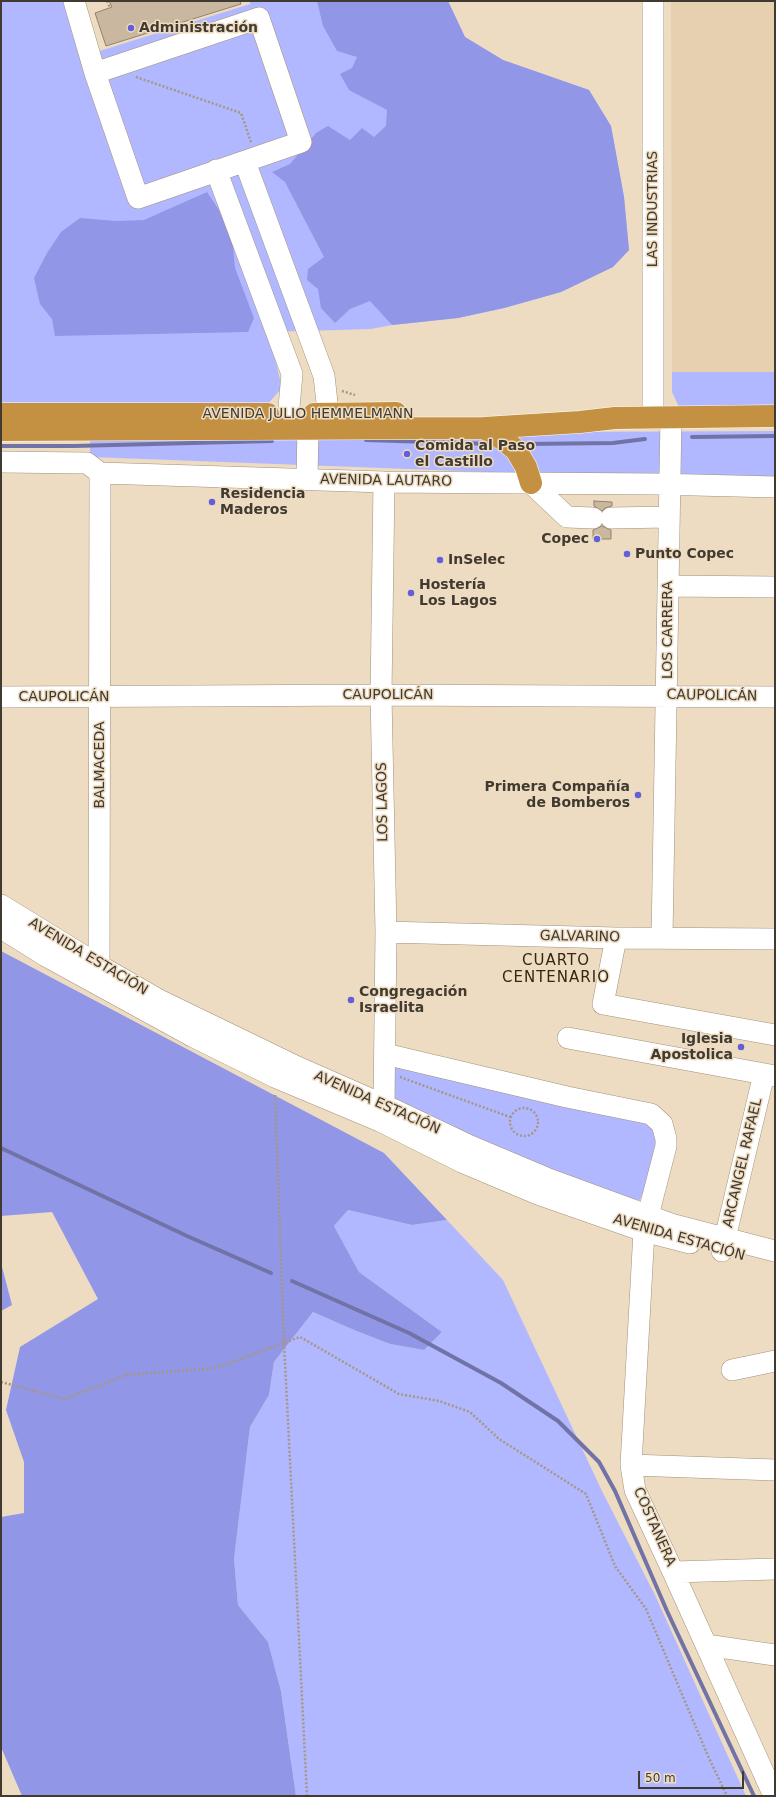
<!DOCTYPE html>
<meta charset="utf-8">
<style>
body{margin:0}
#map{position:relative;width:776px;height:1797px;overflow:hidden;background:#eedcc2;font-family:"DejaVu Sans",sans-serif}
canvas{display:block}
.frame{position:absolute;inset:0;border:2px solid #413a30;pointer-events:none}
.scale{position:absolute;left:638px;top:1771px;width:106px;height:18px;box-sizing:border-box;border:2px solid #413a30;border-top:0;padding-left:5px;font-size:12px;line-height:14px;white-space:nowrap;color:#413a30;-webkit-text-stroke:3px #eedcc2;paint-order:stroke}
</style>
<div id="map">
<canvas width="776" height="1797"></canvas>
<div class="frame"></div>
<div class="scale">50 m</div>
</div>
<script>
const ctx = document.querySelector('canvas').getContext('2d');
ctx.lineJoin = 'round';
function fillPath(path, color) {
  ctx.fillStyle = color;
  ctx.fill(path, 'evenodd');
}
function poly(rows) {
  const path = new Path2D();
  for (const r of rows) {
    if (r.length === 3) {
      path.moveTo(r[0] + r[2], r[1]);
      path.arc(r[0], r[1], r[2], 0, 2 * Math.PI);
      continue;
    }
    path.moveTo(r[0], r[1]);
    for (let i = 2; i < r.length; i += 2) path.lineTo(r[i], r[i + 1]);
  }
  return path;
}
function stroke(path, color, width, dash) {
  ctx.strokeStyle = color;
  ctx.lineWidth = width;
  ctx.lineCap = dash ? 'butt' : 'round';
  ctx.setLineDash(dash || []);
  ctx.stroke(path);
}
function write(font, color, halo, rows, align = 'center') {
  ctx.font = font + ' "DejaVu Sans",sans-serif';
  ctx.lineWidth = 3;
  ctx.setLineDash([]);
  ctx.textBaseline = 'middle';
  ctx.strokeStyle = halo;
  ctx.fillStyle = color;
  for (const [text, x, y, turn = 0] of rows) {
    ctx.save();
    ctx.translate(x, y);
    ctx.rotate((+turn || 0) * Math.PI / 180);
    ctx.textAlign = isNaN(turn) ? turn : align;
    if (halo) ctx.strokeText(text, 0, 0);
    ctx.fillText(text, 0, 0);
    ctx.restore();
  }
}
fillPath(poly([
 [671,1,775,1,775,372,672,372]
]), '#e6d0b0');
fillPath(poly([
 [1,1,75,1,90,54,250,4,250,1,448,1,465,37,503,60,589,90,611,126,624,197,629,250,613,267,561,292,504,308,458,318,392,325,371,329,269,332,282,388,265,407,1,407],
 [672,372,775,372,775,407,679,407,672,392],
 [775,431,775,480,647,478,90,457,90,434],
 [392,1059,641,1118,652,1129,655,1135,657,1156,640,1200,623,1199,568,1180,395,1101],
 [348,1210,412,1225,447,1220,503,1280,602,1491,655,1595,746,1796,296,1796,281,1691,268,1642,238,1605,234,1559,250,1427,269,1395,274,1362,313,1312,354,1330,390,1344,424,1350,442,1332,359,1272,334,1226]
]), '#b2b8ff');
fillPath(poly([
 [317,1,448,1,465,37,503,60,589,90,611,126,624,197,629,250,613,267,561,292,504,308,458,318,392,325,370,301,350,309,335,323,321,308,318,289,307,280,308,269,324,257,285,182,272,172,290,164,316,133,328,126,350,140,362,128,374,137,386,126,387,110,349,90,340,74,352,68,357,57,337,51,323,26],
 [207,192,219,210,233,245,235,268,254,318,248,332,55,336,52,319,40,304,34,278,47,253,61,232,80,218,116,221,144,220],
 [1,951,384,1153,447,1220,412,1225,348,1210,334,1226,359,1272,442,1332,424,1350,390,1344,354,1330,313,1312,274,1362,269,1395,250,1427,234,1559,238,1605,268,1642,281,1691,296,1796,22,1796,1,1747,1,1517,24,1513,24,1462,6,1410,20,1347,98,1299,52,1212,1,1216],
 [1,1263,12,1305,1,1311]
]), '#9296e6');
stroke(poly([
 [692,437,775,436],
 [366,440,492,444],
 [524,444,613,443,645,439],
 [1,446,74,446,272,441],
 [1,1148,187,1236,271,1273],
 [292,1281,409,1333,501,1383,558,1421,599,1462,615,1491,667,1611,754,1796]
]), '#7173a6', 4);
const building = poly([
 [109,1,240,1,241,4,106,46,95,13,112,7,109,1],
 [594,501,612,502,612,506,605,508,602,511,594,506,594,501],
 [602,526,611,530,611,539,593,539,593,530,602,526]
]);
fillPath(building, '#c9b89f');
stroke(building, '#93826b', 1);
const minor = poly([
 [74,1,95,73],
 [259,18,301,142,138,198,95,73,259,18],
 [245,162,324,376,330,429],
 [216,170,292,374,287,429],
 [653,417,653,1],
 [1,462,87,463,100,473,384,482,655,484,775,487],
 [307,479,308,429],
 [531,483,567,517,593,518],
 [611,518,669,517],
 [668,586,775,587],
 [1,697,381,695,775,697],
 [1,905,100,966,161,1001,293,1065,384,1105,470,1146,546,1178,674,1225,775,1251],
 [1,928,46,956,194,1037,275,1077,380,1121,462,1162,538,1194,644,1231,690,1243],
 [386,932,616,938,775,939],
 [616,938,603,1004,775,1035],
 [662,938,671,417],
 [99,976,100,473],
 [568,1038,775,1076],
 [385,1054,567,1097,651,1114,662,1124,666,1139,666,1146,644,1231,631,1465,635,1490,674,1574,774,1796],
 [381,1116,384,1105,386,932,381,695,384,482],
 [722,1251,764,1074],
 [732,1370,775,1361],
 [631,1465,775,1470],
 [674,1572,775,1569],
 [706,1645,775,1655]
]);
const highway = poly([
 [1,414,268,414],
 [314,414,396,413],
 [484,428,504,440,516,450,526,467,531,483],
 [1,430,484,428,580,422,615,418,775,416]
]);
stroke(minor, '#a19179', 22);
stroke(highway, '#fff', 23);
stroke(poly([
 [107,1,110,8],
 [136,77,241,113,251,142],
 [342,391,355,395],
 [400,1077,510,1117],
 [275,1095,284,1343,307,1796],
 [524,1122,14],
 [1,1382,65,1399,126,1375,216,1368,300,1337,399,1394,439,1401,470,1412,499,1439,586,1494,615,1566,646,1609,708,1756,727,1796]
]), '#a59784', 2.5, [2, 2]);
stroke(minor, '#fff', 21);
stroke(highway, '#c39141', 22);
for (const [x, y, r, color] of [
 [131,28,4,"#635fd8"],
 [407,454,4,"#635fd8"],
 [212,502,4,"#635fd8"],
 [597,539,4,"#635fd8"],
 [627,554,4,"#635fd8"],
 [440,560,4,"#635fd8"],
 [411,593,4,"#635fd8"],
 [638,795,4,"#635fd8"],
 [351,1000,4,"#635fd8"],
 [741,1047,4,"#635fd8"]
]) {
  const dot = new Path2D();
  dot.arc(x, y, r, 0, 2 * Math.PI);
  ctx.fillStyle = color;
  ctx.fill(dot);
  stroke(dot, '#eedcc2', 1.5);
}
write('bold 14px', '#413a30', '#eedcc2', [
 ["Administración",139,28],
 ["Comida al Paso",415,446],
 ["el Castillo",415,462],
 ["Residencia",220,494],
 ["Maderos",220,510],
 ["Copec",589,539,"right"],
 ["Punto Copec",635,554],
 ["InSelec",448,560],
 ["Hostería",419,585],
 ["Los Lagos",419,601],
 ["Primera Compañía",630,787,"right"],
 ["de Bomberos",630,803,"right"],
 ["Congregación",359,992],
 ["Israelita",359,1008],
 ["Iglesia",733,1039,"right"],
 ["Apostolica",733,1055,"right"]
], 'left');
write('14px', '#413a30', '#eedcc2', [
 ["LAS INDUSTRIAS",653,209,-90],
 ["AVENIDA JULIO HEMMELMANN",308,414],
 ["AVENIDA LAUTARO",386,481,1],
 ["LOS CARRERA",668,630,-90],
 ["CAUPOLICÁN",388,695],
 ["CAUPOLICÁN",712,696,1],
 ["CAUPOLICÁN",64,697],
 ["BALMACEDA",100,765,-90],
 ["LOS LAGOS",383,802,-91],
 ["GALVARINO",580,937,1],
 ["AVENIDA ESTACIÓN",88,957,31],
 ["AVENIDA ESTACIÓN",377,1103,24],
 ["ARCANGEL RAFAEL",743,1163,-77],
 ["AVENIDA ESTACIÓN",679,1238,16],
 ["COSTANERA",654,1527,66]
]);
ctx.letterSpacing = '1px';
write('15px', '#342611', '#eedcc2', [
 ["CUARTO",556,961],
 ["CENTENARIO",556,978]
]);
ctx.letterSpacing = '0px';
</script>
